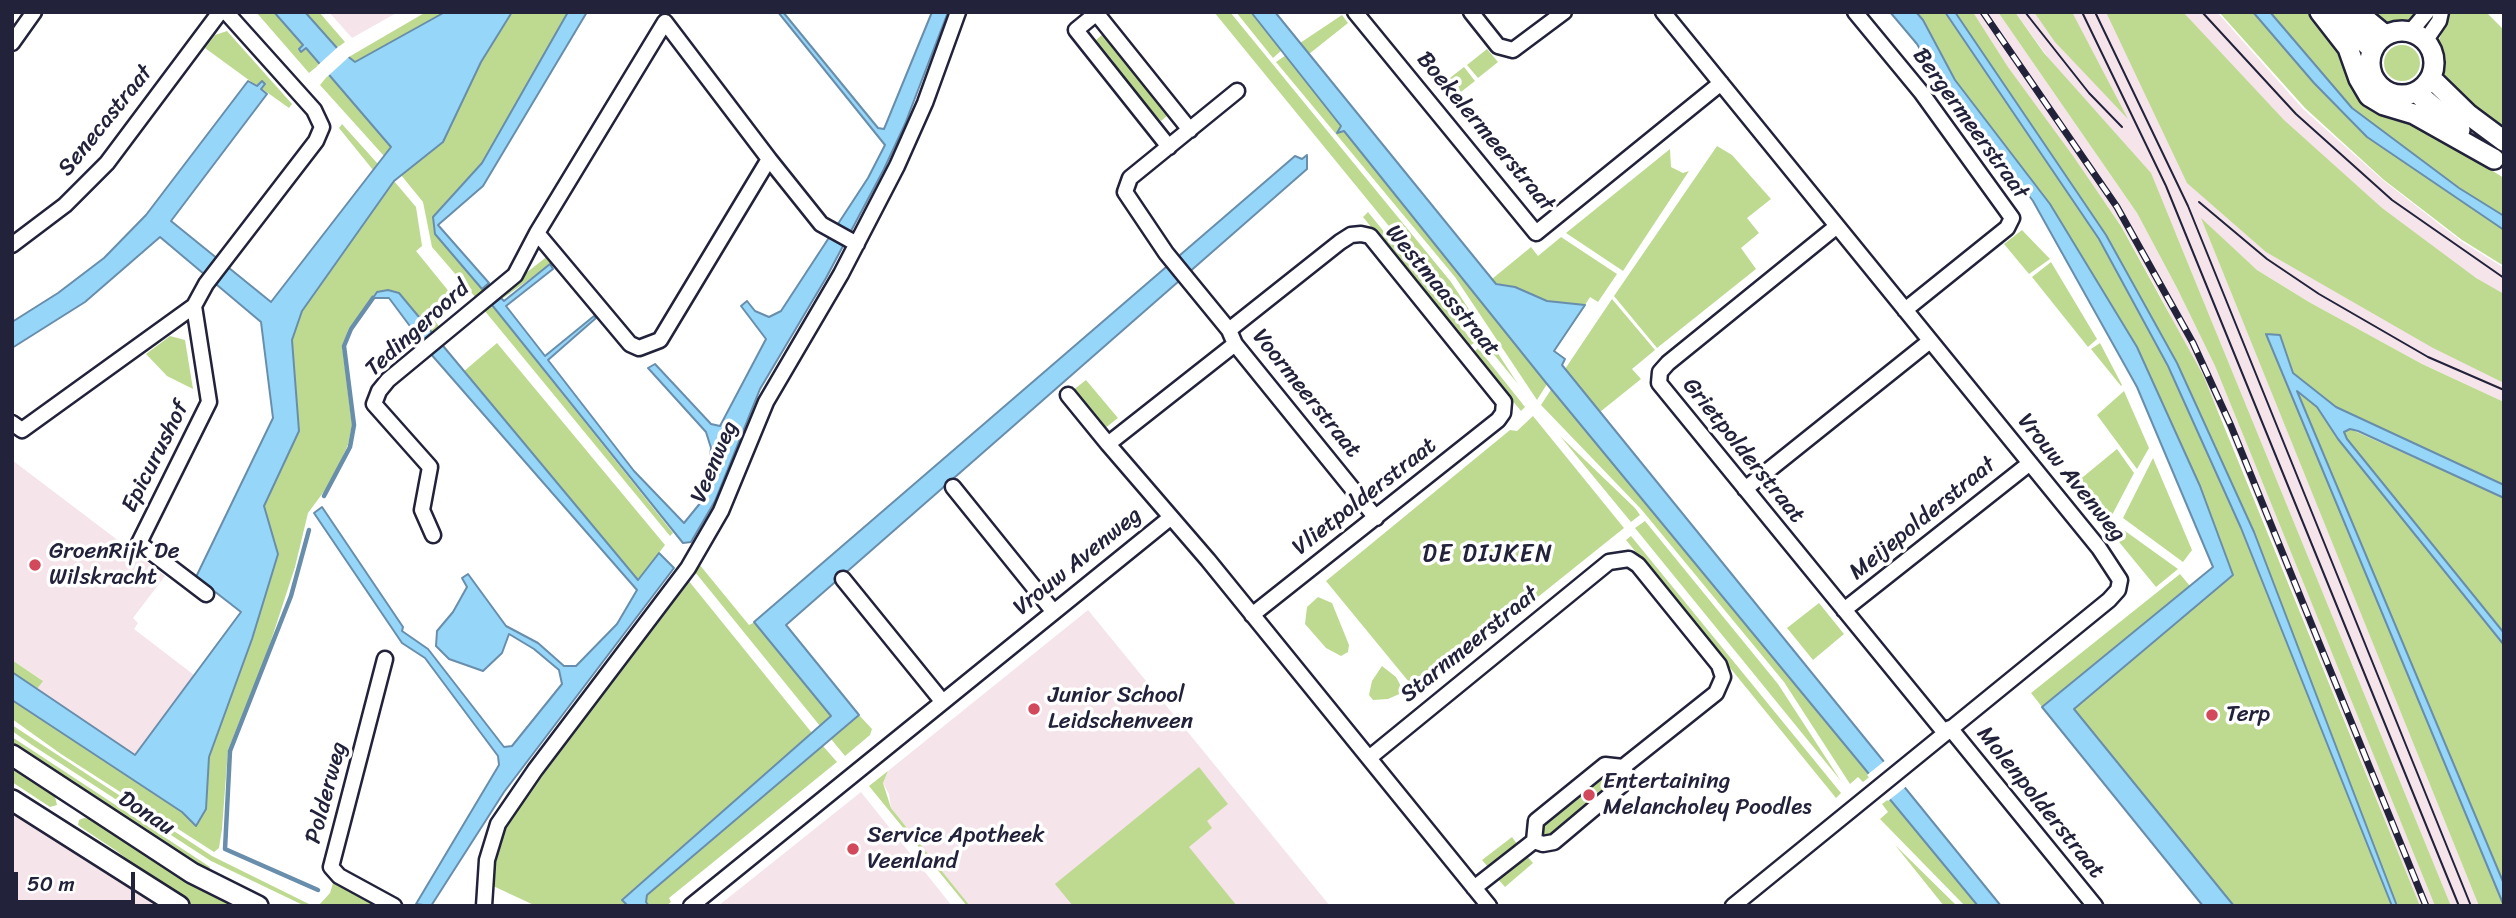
<!DOCTYPE html>
<style>
body{margin:0}
#map{position:relative;width:2516px;height:918px;overflow:hidden;background:#fff;font-family:Sriracha,sans-serif}
canvas{display:block}
.frame{position:absolute;inset:0;border:14px solid #22223b;pointer-events:none}
.scale{position:absolute;left:14px;top:872px;width:121px;height:32px;box-sizing:border-box;border:4px solid #22223b;border-top:0;padding-left:9px;font-size:21px;line-height:24px;white-space:nowrap;color:#22223b;-webkit-text-stroke:5px #fff;paint-order:stroke}
</style>
<div id="map">
<canvas width="2516" height="918"></canvas>
<div class="frame"></div>
<div class="scale">50 m</div>
</div>
<script>
const ctx = document.querySelector('canvas').getContext('2d');
ctx.lineJoin = 'round';
function fillPath(path, color) {
  ctx.fillStyle = color;
  ctx.fill(path, 'evenodd');
}
function poly(rows) {
  const path = new Path2D();
  for (const r of rows) {
    if (r.length === 3) {
      path.moveTo(r[0] + r[2], r[1]);
      path.arc(r[0], r[1], r[2], 0, 2 * Math.PI);
      continue;
    }
    path.moveTo(r[0], r[1]);
    for (let i = 2; i < r.length; i += 2) path.lineTo(r[i], r[i + 1]);
  }
  return path;
}
function stroke(path, color, width, dash) {
  ctx.strokeStyle = color;
  ctx.lineWidth = width;
  ctx.lineCap = dash ? 'butt' : 'round';
  ctx.setLineDash(dash || []);
  ctx.stroke(path);
}
function write(font, color, halo, rows, align = 'center') {
  ctx.font = font + ' Sriracha,sans-serif';
  ctx.lineWidth = 7;
  ctx.setLineDash([]);
  ctx.textBaseline = 'middle';
  ctx.strokeStyle = halo;
  ctx.fillStyle = color;
  for (const [text, x, y, turn = 0] of rows) {
    ctx.save();
    ctx.translate(x, y);
    ctx.rotate((+turn || 0) * Math.PI / 180);
    ctx.textAlign = isNaN(turn) ? turn : align;
    if (halo) ctx.strokeText(text, 0, 0);
    ctx.fillText(text, 0, 0);
    ctx.restore();
  }
}
fillPath(poly([
 [329,12,398,12,352,38],
 [1973,12,1998,12,2137,213,2177,288,2215,366,2435,906,2420,906,2225,423,2162,299,2121,225,2008,67],
 [2015,12,2217,12,2303,109,2384,181,2461,241,2504,268,2504,402,2422,364,2309,302,2257,270,2202,220,2479,906,2451,906,2176,234],
 [12,460,165,576,133,618,138,623,134,629,194,675,135,755,37,689,42,680,12,660],
 [1088,610,1330,906,970,906,891,808,889,794,883,783,888,771],
 [861,792,952,906,718,906],
 [12,805,113,877,163,906,12,906]
]), '#f5e4e9');
fillPath(poly([
 [256,12,274,12,303,45,299,49,306,48,320,64,309,73],
 [305,12,319,12,345,42,337,48],
 [426,12,445,12,355,62,347,58],
 [512,12,568,12,482,163,433,225,482,289,489,283,492,286,476,298,432,247,423,202,401,175,443,142,481,62],
 [1214,12,1230,12,1451,282,1518,384],
 [1236,12,1251,12,1282,50,1273,58],
 [1916,12,1945,12,2099,239,2133,297,2209,450,2347,787,2392,906,2234,906,2073,709,2233,574,2200,486,2137,347,2050,204,1955,80],
 [1955,12,1973,12,2008,67,2073,156,2121,226,2203,375,2420,906,2397,906,2254,532,2177,363,2106,235],
 [1998,12,2015,12,2044,53,2151,173,2451,906,2435,906,2215,366,2177,288,2137,213],
 [2034,12,2072,12,2128,119,2055,42],
 [2106,12,2183,12,2284,120,2382,208,2476,278,2504,294,2504,383,2433,348,2266,252,2187,183],
 [2219,12,2310,12,2328,30,2349,70,2408,118,2504,178,2504,266,2462,240,2384,180,2305,108],
 [2362,12,2422,12,2409,23,2395,26],
 [2450,12,2486,12,2504,30,2504,135,2441,78,2439,40],
 [1342,15,1348,23,1309,54,1300,43],
 [227,31,292,104,289,108,261,88,265,84,263,81,257,86,205,48,215,35],
 [1103,34,1119,55,1123,52,1147,82,1144,85,1168,115,1161,121,1110,64,1113,61,1096,40],
 [2402,63,18],
 [1487,49,1498,62,1478,78,1467,65],
 [1286,55,1342,127,1337,133,1344,130,1547,384,1537,400,1455,277,1276,62],
 [1464,67,1475,81,1457,95,1446,81],
 [329,74,392,147,384,156,320,85],
 [342,124,378,164,373,170,339,128],
 [1717,146,1732,155,1771,199,1747,218,1759,233,1741,248,1756,269,1657,348,1614,296],
 [1670,149,1671,167,1683,173,1689,171,1623,271,1566,233],
 [394,181,416,207,422,246,416,251,455,299,433,318,440,328,432,335,399,293,388,290,377,292,349,328,342,346,352,425,348,445,331,482,308,513,295,567,266,656,228,750,222,829,219,848,214,852,61,754,12,719,12,700,183,812,196,825,206,809,209,757,252,639,278,555,264,506,299,431,292,340,302,311],
 [1368,212,1474,343,1468,347,1363,217],
 [2201,218,2257,270,2309,302,2422,364,2504,402,2504,485,2336,407,2293,373,2280,335,2267,334,2504,906,2479,906],
 [2022,230,2050,259,2029,274,2004,244],
 [1561,237,1617,274,1598,302,1590,297,1585,305,1547,301,1515,287,1496,284,1492,279,1531,247,1538,256],
 [549,255,554,262,492,306,673,533,670,536,484,310,485,305],
 [2051,262,2097,339,2088,347,2032,277],
 [1612,299,1655,350,1632,369,1641,379,1600,412,1565,369],
 [170,336,185,340,193,389,167,376,146,354],
 [497,343,665,545,638,580,463,372],
 [2100,343,2122,385,2121,386,2091,349],
 [1478,348,1525,407,1521,411,1473,353],
 [1086,380,1118,418,1104,429,1072,391],
 [1552,388,1872,775,1863,782,1858,777,1850,784,1784,682,1641,509,1541,405],
 [2296,389,2317,407,2338,439,2504,645,2504,884],
 [2124,391,2149,448,2137,469,2097,415],
 [1533,416,1624,528,1418,693,1326,581,1510,430,1517,431],
 [2350,429,2504,498,2504,633,2347,439,2344,432],
 [1560,436,1635,508,1640,515,1631,522],
 [2117,449,2134,473,2111,517,2084,499,2072,486],
 [2153,458,2192,550,2183,562,2123,518],
 [1645,521,1778,684,1841,781,1635,528],
 [2114,523,2178,569,2156,587,2110,531],
 [1631,536,1841,793,1836,798,1626,540],
 [699,564,749,625,755,622,831,716,820,726,695,572],
 [2180,574,2190,586,2042,707,2031,693],
 [688,580,812,733,622,899,628,906,536,906,491,885,499,836,507,823],
 [1318,597,1332,603,1349,645,1348,652,1341,656,1326,648,1305,624,1307,607],
 [1819,603,1844,634,1813,660,1787,628],
 [12,660,43,681,37,689,12,672],
 [1382,666,1396,677,1404,692,1388,699,1373,700,1369,695,1372,681],
 [859,715,872,729,870,735,845,756,831,739],
 [12,725,212,856,313,906,305,906,211,861,32,745,12,731],
 [12,737,210,867,208,871,58,777,12,745],
 [823,746,837,762,669,898,671,902,666,906,649,906,646,902,647,895],
 [12,767,55,797,57,805,50,807,12,782],
 [1199,767,1228,804,1207,821,1212,828,1189,847,1237,906,1073,906,1055,884],
 [1608,770,1613,771,1617,781,1548,838,1542,836,1540,827],
 [888,771,883,783,891,808,970,906,967,906,869,786],
 [1890,798,1978,906,1965,906,1880,819,1888,812,1882,804],
 [84,818,92,819,189,883,233,906,190,906,175,898,118,852,82,828,78,825,79,820],
 [1512,837,1517,844,1488,867,1482,860],
 [1895,845,1957,906,1944,906],
 [1526,855,1533,863,1505,887,1497,878],
 [334,880,382,906,319,905,330,893]
]), '#beda91');
const water = poly([
 [274,12,305,12,337,48,355,62,445,12,512,12,481,62,443,142,394,181,302,311,292,340,299,431,264,506,278,554,252,639,209,757,206,809,196,826,182,812,12,700,12,672,135,755,241,612,196,577,273,418,261,322,160,237,85,302,12,348,12,322,58,293,104,258,146,215,248,81,257,86,262,81,265,84,261,89,267,94,171,221,271,302,391,147,306,48,301,52,299,49,303,45,274,12],
 [568,12,587,12,483,186,438,225,489,283,482,289,435,234,433,217,482,163,568,12],
 [778,12,783,12,878,128,884,129,932,12,948,12,905,124,884,169,826,278,760,389,715,501,691,542,683,543,492,305,501,298,504,301,550,264,553,269,506,306,545,356,594,316,596,318,548,360,634,471,684,523,706,496,711,448,706,432,648,368,655,364,711,424,720,426,766,339,741,306,747,301,755,311,769,317,781,311,868,178,885,145,778,12],
 [1251,12,1275,12,1496,284,1515,287,1547,301,1585,305,1554,351,1565,359,1562,365,2001,906,1978,906,1547,384,1344,131,1337,133,1341,126,1251,12],
 [1890,12,1916,12,1923,20,1955,80,2050,204,2137,347,2200,486,2233,575,2074,709,2234,906,2203,906,2042,707,2213,567,2137,387,2033,201,1932,70,1917,44,1890,12],
 [1945,12,1955,12,2106,235,2177,363,2254,532,2397,906,2392,906,2241,528,2168,366,2099,239,1945,12],
 [2253,12,2270,12,2352,108,2459,188,2504,216,2504,230,2367,137,2314,83,2253,12],
 [1307,155,1307,169,786,625,859,715,647,895,646,902,649,906,628,906,622,900,831,716,754,622,1295,156,1302,159,1307,155],
 [388,290,399,293,638,580,659,553,674,568,504,792,431,906,416,904,499,765,498,756,425,658,402,643,314,513,322,507,403,627,402,631,428,649,504,747,512,746,562,684,559,670,534,649,509,634,502,653,483,671,449,659,436,646,437,631,453,612,467,587,462,578,468,574,506,626,538,643,564,666,576,666,617,624,637,590,430,353,389,298,373,298,377,292,388,290],
 [2266,334,2280,335,2293,373,2336,407,2504,485,2504,498,2358,431,2350,429,2344,432,2347,439,2504,633,2504,645,2338,439,2317,407,2297,391,2504,884,2504,906,2266,334]
]);
fillPath(water, '#96d6f8');
stroke(water, '#688eac', 2);
fillPath(poly([
 [339,46,351,55,327,77,317,66],
 [1887,759,1908,785,1888,801,1867,775]
]), '#fff');
stroke(poly([
 [324,496,350,447,354,425,344,346,351,329,373,298],
 [309,530,291,596,230,751,225,849,318,890]
]), '#688eac', 4.5);
const street = poly([
 [1098,12,1076,30,1169,147],
 [1355,12,1536,233,1721,83],
 [1471,12,1498,46,1513,50,1564,12],
 [1663,12,2099,548,2120,580,2118,590,2109,600,1733,906],
 [1855,12,1921,92,2012,218,2007,228,1905,310],
 [1097,14,1190,130],
 [665,22,769,159,660,340,639,348,630,344,537,233,665,22],
 [2411,31,2427,12],
 [2426,40,2439,21,2441,12],
 [12,43,34,12],
 [1237,91,1130,178,1125,192,1166,253,1229,330,1235,344,1376,518],
 [769,159,821,224,857,244],
 [1837,226,1668,363,1660,372,1659,383,1945,733],
 [12,245,65,205,107,163,220,12],
 [194,306,209,402,139,543,206,594],
 [1229,330,1340,242,1351,235,1361,234,1370,236,1504,402,1503,413,1498,420,1252,615],
 [1235,344,1108,444,1208,560,1489,906],
 [1068,395,1108,444],
 [12,423,22,430,194,306,206,284,316,141,322,127,314,110,226,12],
 [953,487,1053,611],
 [1745,489,1930,341],
 [433,535,422,510,430,467,374,404,379,391,388,380,515,275,537,233],
 [843,579,942,701],
 [1844,610,2030,463],
 [385,659,331,867,339,876,394,906],
 [1950,728,2095,906],
 [1369,758,1609,562,1629,559,1638,565,1719,665,1723,677,1716,693,1623,767],
 [1534,841,1543,844,1554,842,1623,784,1627,775,1623,767],
 [1534,841,1536,821,1605,765,1623,767],
 [1474,888,1534,841],
 [484,906,487,860,498,824,535,770,688,568,721,511,766,402,841,274,897,166,925,103,958,12],
 [691,906,1170,518]
]);
const secondary = poly([
 [2320,12,2348,48,2359,79,2369,96,2384,105,2414,114,2494,159],
 [2357,12,2385,35],
 [2335,15,2373,50],
 [2402,63,32],
 [2431,78,2469,115,2504,141],
 [2416,92,2460,130],
 [12,755,192,873,258,906],
 [12,800,179,906]
]);
stroke(street, '#22223b', 19);
stroke(secondary, '#22223b', 24);
stroke(street, '#fff', 14);
stroke(secondary, '#fff', 19);
stroke(poly([
 [2025,12,2089,93,2122,127],
 [2082,12,2166,186,2459,906],
 [2095,12,2188,206,2471,906],
 [2202,12,2296,114,2392,200,2504,278],
 [2199,202,2267,259,2319,294,2428,357,2504,390]
]), '#22223b', 2);
const rail = poly([
 [1983,12,2117,207,2193,343,2231,426,2426,906]
]);
stroke(rail, '#22223b', 7);
stroke(rail, '#fff', 4.5, [13]);
for (const [x, y, r, color] of [
 [35,565,7,"#d1495b"],
 [1034,709,7,"#d1495b"],
 [2212,715,7,"#d1495b"],
 [1589,795,7,"#d1495b"],
 [853,849,7,"#d1495b"]
]) {
  const dot = new Path2D();
  dot.arc(x, y, r, 0, 2 * Math.PI);
  ctx.fillStyle = color;
  ctx.fill(dot);
  stroke(dot, '#fff', 2.5);
}
write('23px', '#22223b', '#fff', [
 ["Senecastraat",106,121,-51],
 ["Bergermeerstraat",1970,124,54],
 ["Boekelermeerstraat",1485,132,50],
 ["Westmaasstraat",1442,291,50],
 ["Tedingeroord",418,329,-42],
 ["Voormeerstraat",1306,394,51],
 ["Grietpolderstraat",1743,451,51],
 ["Epicurushof",156,457,-63],
 ["Veenweg",715,462,-67],
 ["Vrouw Avenweg",2071,478,51],
 ["Vlietpolderstraat",1365,497,-38],
 ["Meijepolderstraat",1923,519,-39],
 ["Vrouw Avenweg",1078,562,-39],
 ["Starnmeerstraat",1470,645,-39],
 ["Polderweg",327,793,-75],
 ["Molenpolderstraat",2040,803,51],
 ["Donau",146,814,33]
]);
write('23px', '#22223b', '#fff', [
 ["GroenRijk De",49,552],
 ["Wilskracht",49,578],
 ["Junior School",1048,696],
 ["Leidschenveen",1048,722],
 ["Terp",2226,715],
 ["Entertaining",1603,782],
 ["Melancholey Poodles",1603,808],
 ["Service Apotheek",867,836],
 ["Veenland",867,862]
], 'left');
ctx.letterSpacing = '2px';
write('24px', '#22223b', '#fff', [
 ["DE DIJKEN",1488,555]
]);
ctx.letterSpacing = '0px';
</script>
